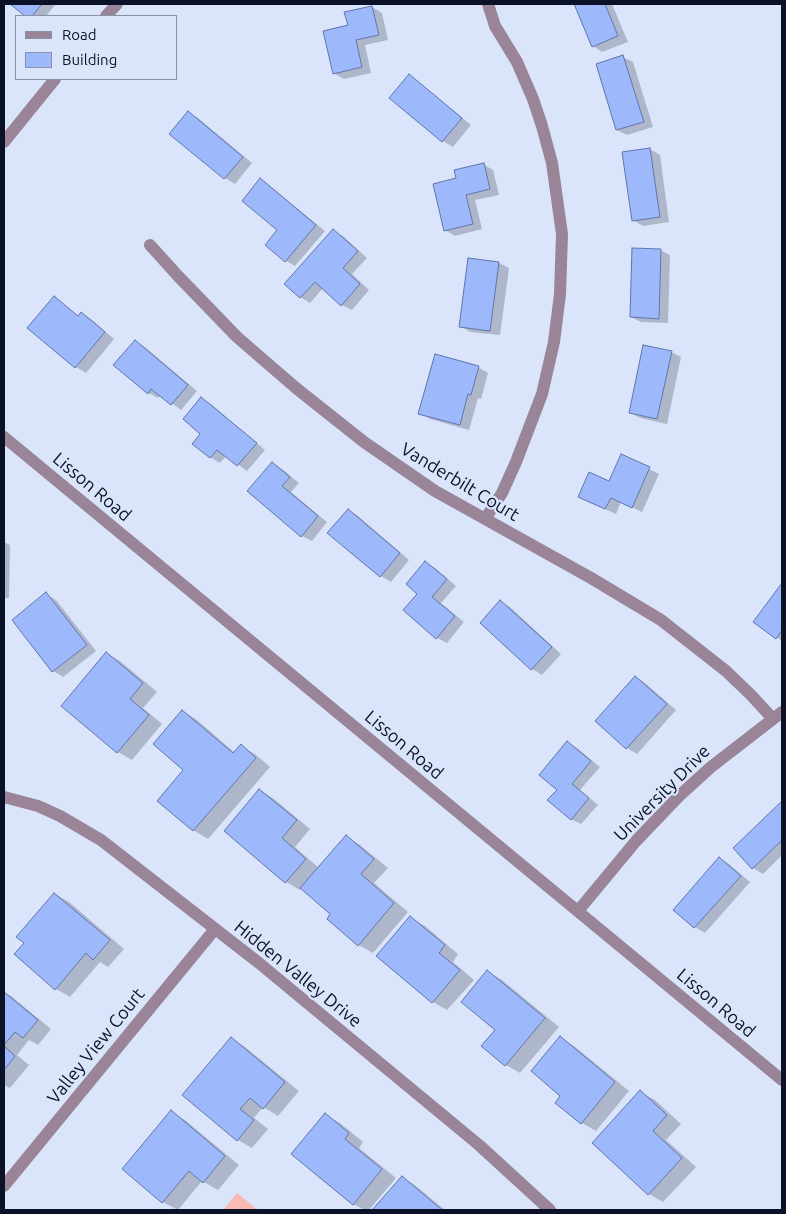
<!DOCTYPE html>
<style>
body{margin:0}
#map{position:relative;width:786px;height:1214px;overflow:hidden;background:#dae5fc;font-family:Ubuntu,sans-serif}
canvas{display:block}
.frame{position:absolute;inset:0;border:5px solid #0b1227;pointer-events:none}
.legend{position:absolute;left:15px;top:15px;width:162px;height:65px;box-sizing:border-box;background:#dae5fc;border:1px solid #8791a7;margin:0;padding:6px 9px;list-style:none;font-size:15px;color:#0b1227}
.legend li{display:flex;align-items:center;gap:10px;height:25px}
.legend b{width:25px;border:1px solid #8791a7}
</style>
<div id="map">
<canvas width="786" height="1214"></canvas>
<div class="frame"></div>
<ul class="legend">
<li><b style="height:6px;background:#998498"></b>Road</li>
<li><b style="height:14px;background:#9db9fc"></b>Building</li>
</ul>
</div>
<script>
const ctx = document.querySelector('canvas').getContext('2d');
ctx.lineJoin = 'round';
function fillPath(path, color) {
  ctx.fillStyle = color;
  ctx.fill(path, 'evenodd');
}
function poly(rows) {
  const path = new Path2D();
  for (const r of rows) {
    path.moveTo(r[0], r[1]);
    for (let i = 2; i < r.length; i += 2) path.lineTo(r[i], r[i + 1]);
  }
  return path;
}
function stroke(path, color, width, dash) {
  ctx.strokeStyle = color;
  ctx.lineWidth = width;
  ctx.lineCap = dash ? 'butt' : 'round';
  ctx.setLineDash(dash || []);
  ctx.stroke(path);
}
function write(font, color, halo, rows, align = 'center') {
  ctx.font = font + ' Ubuntu,sans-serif';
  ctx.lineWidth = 4.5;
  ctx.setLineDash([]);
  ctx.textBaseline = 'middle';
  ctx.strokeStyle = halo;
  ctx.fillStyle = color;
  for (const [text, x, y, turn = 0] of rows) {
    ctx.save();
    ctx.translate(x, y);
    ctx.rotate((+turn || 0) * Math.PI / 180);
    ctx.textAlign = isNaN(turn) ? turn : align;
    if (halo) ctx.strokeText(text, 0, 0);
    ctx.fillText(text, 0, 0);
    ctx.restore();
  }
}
fillPath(poly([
 [237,1193,258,1210,223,1210]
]), '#f8bab2');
fillPath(poly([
 [12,4,56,4,46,16,27,16],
 [576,4,612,4,628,42,602,52,593,46],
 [372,7,382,13,388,40,365,45,371,73,344,79,334,73,349,26],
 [623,57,633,62,653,127,627,135,617,130],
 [409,76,419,82,471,125,453,147,443,141,390,98],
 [188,113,198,118,252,163,235,184,225,178,171,134],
 [650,149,660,155,669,222,643,226,633,220],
 [483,164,493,170,499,195,475,200,482,229,455,236,445,230,457,179],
 [261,180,270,186,325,231,295,266,286,261,278,230],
 [334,231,343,236,367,258,352,274,369,290,352,310,342,305,323,288,310,303,300,297],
 [660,250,670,255,668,323,641,322,631,317],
 [469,259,499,263,509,268,500,335,470,332,461,326],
 [55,298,79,316,81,314,91,319,114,339,86,373,76,367,29,328],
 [135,341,145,347,197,391,181,410,161,395,158,398,149,393],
 [671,352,681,357,667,424,640,418,631,413],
 [478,367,488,373,481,399,478,398,469,430,430,419,420,413],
 [201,398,211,404,265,450,247,471,226,456,220,463,210,457,202,434],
 [621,455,659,474,642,512,621,502,616,514,589,502,609,483],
 [272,463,282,469,299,483,291,492,327,522,312,541,302,536],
 [348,510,358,516,409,560,391,582,381,576,329,533],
 [4,542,10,545,9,598,4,598],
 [425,563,435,568,456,586,441,603,464,622,447,643,437,638,404,610,419,593],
 [782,585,782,641,755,621],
 [46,594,56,600,96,651,63,677,53,671,13,620],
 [501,602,510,607,561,654,542,675,532,669,481,623],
 [106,653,120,661,157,692,143,708,162,724,132,760,118,752],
 [636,677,645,683,676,710,637,754,627,748,596,721],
 [183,711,197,720,235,753,241,746,255,754,270,767,208,839,193,830,185,770],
 [567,742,577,748,600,767,580,790,598,805,581,824,571,819,558,790],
 [260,790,274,799,310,829,295,847,319,868,346,837,360,845,388,868,374,883,408,912,373,953,359,945,332,914,302,889,300,890,286,882,226,831],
 [782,803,782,855,763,874,753,868,734,848],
 [719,859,729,864,750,882,705,933,695,927,675,909],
 [55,894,69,902,124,949,108,967,100,962,70,997,56,989,25,943],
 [410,918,425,926,458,954,453,962,474,980,447,1010,433,1002,378,956],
 [488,972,502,980,559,1027,520,1073,506,1065,497,1030],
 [4,992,11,996,51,1029,38,1045,29,1040,17,1055,29,1065,10,1088,4,1085],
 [231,1038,245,1047,299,1091,278,1116,263,1107,254,1118,268,1129,252,1148,238,1140],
 [560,1038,574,1046,629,1091,596,1131,582,1123],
 [640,1092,655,1100,681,1124,666,1140,696,1167,663,1202,649,1194],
 [171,1112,185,1120,239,1165,218,1190,202,1181,178,1210,163,1202,123,1169],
 [325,1115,340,1123,363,1142,359,1148,396,1178,369,1210,365,1210,353,1204],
 [402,1177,416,1186,445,1210,374,1210]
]), '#0003');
const building = poly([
 [10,4,42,4,32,16,25,16,10,4],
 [574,4,605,4,618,36,592,47,574,4],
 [372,6,379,35,356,40,362,67,333,74,323,31,348,25,344,12,372,6],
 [623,55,644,122,616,130,596,64,623,55],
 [409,74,462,118,442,142,389,98,409,74],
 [188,111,243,157,224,179,169,134,188,111],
 [650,148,660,217,632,221,622,152,650,148],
 [484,163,490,189,466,195,473,224,444,231,433,184,456,178,454,170,484,163],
 [260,178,316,225,285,262,265,245,277,230,242,201,260,178],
 [333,229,358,251,343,268,360,284,341,306,315,282,300,298,284,284,333,229],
 [632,248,661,249,659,319,630,317,632,248],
 [468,258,499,262,490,331,459,327,468,258],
 [54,296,78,316,81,312,105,332,75,368,27,328,54,296],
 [135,340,188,385,171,405,151,389,148,394,113,365,135,340],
 [643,345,672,351,657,419,629,413,643,345],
 [435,354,479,366,471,395,468,394,460,425,418,414,435,354],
 [201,397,257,443,237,466,217,450,210,458,192,444,200,434,183,419,201,397],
 [621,454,650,467,632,508,611,498,605,509,578,497,589,472,609,481,621,454],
 [272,462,290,477,282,486,318,516,301,537,247,491,272,462],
 [348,509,400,553,380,577,327,533,348,509],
 [425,561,447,579,432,597,455,616,436,639,403,610,417,594,406,584,425,561],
 [782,583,782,630,776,639,753,622,782,583],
 [46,592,87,645,52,672,12,620,46,592],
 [500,600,552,647,531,670,480,623,500,600],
 [106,652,143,683,130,699,149,715,117,753,61,706,106,652],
 [635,676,667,704,626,749,595,721,635,676],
 [182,710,233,753,241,744,256,758,193,831,157,801,183,770,153,744,182,710],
 [567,741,591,761,572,784,589,798,571,820,547,800,557,790,539,775,567,741],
 [259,789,297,820,282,838,306,859,285,883,224,831,259,789],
 [782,801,782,840,752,869,733,848,782,801],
 [346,835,374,859,361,874,394,903,358,946,327,919,330,914,300,888,346,835],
 [719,857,741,876,694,928,673,910,719,857],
 [54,893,110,940,93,960,86,953,55,990,14,954,24,943,16,937,54,893],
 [410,916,445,945,439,953,460,970,432,1003,376,956,410,916],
 [487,970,545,1018,505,1066,481,1046,495,1030,461,1002,487,970],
 [4,992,38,1020,23,1038,15,1032,4,1045,4,992],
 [560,1036,615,1082,581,1124,555,1103,560,1096,531,1071,560,1036],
 [231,1037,285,1082,263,1109,250,1098,240,1109,254,1120,237,1141,182,1095,231,1037],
 [4,1046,15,1056,4,1070,4,1046],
 [640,1090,667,1115,653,1131,682,1158,648,1195,592,1143,640,1090],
 [171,1110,225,1156,203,1183,189,1171,162,1203,122,1169,171,1110],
 [325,1113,349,1133,345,1139,382,1169,353,1205,291,1154,325,1113],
 [402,1176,442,1210,372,1210,402,1176]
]);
fillPath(building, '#9db9fc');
stroke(building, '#5f75a9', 1);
stroke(poly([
 [150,245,178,276,237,337,296,388,364,442,435,491,591,578,661,620,726,671,751,695,773,719],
 [485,519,502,493,516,462,542,394,554,342,560,294,562,234,552,163,542,126,533,99,517,62,495,26,488,4],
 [4,797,38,806,60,816,101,840,259,963,479,1145,550,1210],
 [578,911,636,841,679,796,711,767,782,712],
 [4,1186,215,929]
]), '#998498', 12);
stroke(poly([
 [106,16,117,4],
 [4,142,55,79],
 [4,437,782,1080]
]), '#998498', 12);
write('18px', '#0b1227', '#dae5fc', [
 ["Vanderbilt Court",460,482,31],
 ["Lisson Road",92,487,40],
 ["Lisson Road",404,745,40],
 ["University Drive",662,793,-45],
 ["Hidden Valley Drive",298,974,39],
 ["Lisson Road",716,1003,40],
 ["Valley View Court",96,1046,-51]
]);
</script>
